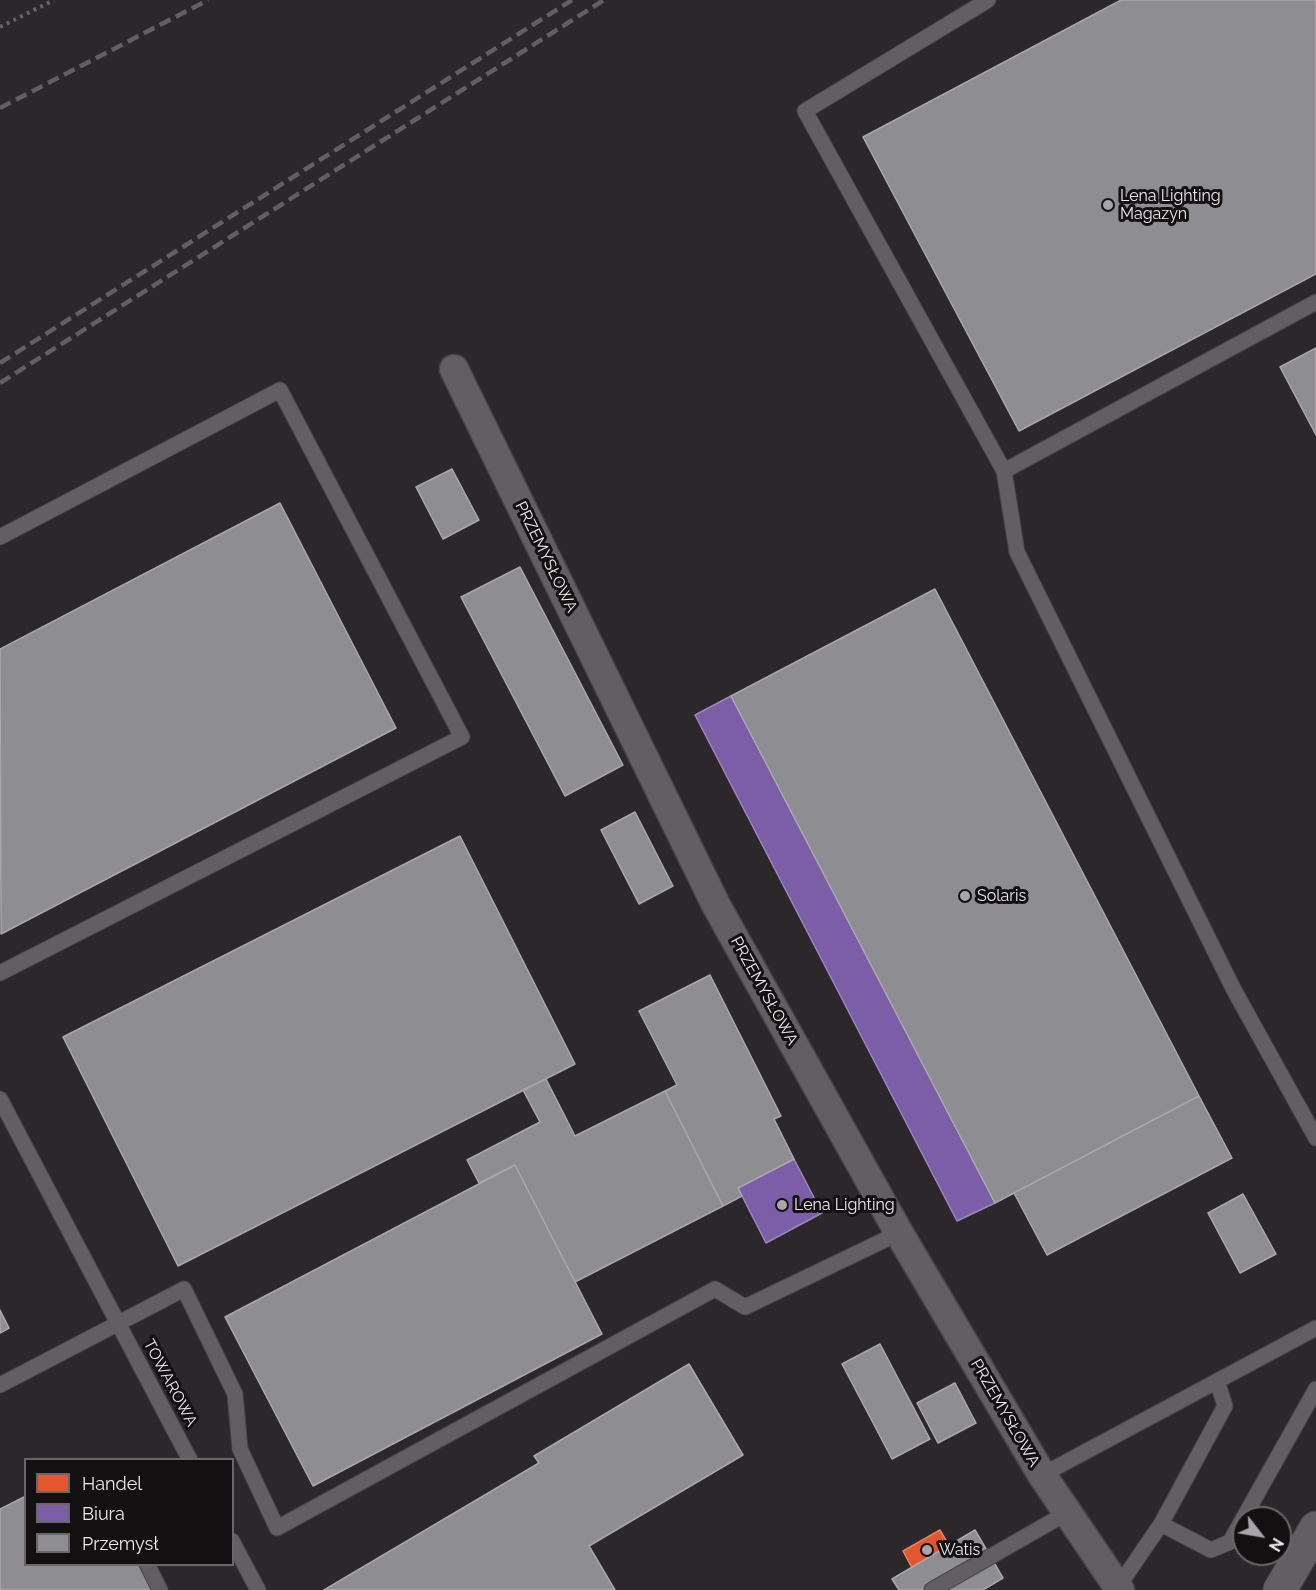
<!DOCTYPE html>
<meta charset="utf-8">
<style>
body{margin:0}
#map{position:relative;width:1316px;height:1590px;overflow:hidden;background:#2b272b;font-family:Raleway,sans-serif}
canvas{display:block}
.legend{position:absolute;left:24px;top:1458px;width:210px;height:108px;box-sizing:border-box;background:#131012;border:2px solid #6a6669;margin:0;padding:8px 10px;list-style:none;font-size:18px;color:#ece7ec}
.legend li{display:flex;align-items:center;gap:12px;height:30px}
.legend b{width:30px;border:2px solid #6a6669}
.north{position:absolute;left:1232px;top:1506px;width:60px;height:60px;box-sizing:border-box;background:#131012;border:2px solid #6a6669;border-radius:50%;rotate:121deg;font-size:16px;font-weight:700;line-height:24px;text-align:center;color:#ece7ec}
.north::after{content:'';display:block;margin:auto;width:21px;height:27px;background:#a8a4a8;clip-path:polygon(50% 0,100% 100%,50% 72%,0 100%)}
</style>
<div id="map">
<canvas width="1316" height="1590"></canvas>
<ul class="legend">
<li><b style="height:16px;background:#e4572e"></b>Handel</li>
<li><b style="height:16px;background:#7b5ea7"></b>Biura</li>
<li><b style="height:16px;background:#8d8d92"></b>Przemysł</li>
</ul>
<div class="north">N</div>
</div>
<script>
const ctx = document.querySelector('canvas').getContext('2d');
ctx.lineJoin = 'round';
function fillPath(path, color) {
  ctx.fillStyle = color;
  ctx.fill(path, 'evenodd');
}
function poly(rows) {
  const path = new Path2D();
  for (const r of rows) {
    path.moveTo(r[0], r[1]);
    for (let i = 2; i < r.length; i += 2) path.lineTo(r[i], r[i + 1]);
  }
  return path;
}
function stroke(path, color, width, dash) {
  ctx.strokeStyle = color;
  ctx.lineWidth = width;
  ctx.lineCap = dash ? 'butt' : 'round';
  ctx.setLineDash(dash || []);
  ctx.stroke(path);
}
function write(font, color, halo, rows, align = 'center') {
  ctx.font = font + ' Raleway,sans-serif';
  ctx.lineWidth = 6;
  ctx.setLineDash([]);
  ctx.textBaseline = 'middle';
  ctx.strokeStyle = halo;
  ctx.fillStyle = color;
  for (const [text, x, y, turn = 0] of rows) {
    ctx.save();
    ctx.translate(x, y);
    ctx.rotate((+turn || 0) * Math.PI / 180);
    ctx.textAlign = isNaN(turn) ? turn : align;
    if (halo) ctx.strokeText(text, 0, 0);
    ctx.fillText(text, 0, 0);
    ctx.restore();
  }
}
const shops = poly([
 [940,1530,951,1549,913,1570,903,1551,940,1530]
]);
fillPath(shops, '#e4572e');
stroke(shops, '#e68267', 1.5);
const offices = poly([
 [731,696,995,1203,957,1221,695,715,731,696],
 [794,1159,822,1213,766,1243,738,1188,794,1159]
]);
fillPath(offices, '#7b5ea7');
stroke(offices, '#9d87bc', 1.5);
const industry = poly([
 [1121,0,1316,0,1316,274,1019,431,863,137,1121,0],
 [1316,348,1316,435,1280,367,1316,348],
 [452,469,479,520,443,539,416,487,452,469],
 [280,503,396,728,1,934,0,649,280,503],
 [520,567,623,765,565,796,461,597,520,567],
 [935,589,1199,1096,995,1203,731,696,935,589],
 [635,812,673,886,639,904,601,830,635,812],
 [460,836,575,1064,178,1266,63,1037,460,836],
 [710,975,781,1116,774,1119,794,1159,738,1188,742,1196,723,1206,665,1091,677,1085,639,1011,710,975],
 [546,1079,575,1136,665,1091,723,1206,575,1282,515,1165,479,1183,467,1160,540,1122,523,1090,546,1079],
 [1199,1096,1232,1158,1047,1255,1014,1193,1199,1096],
 [515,1165,602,1334,313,1486,225,1317,515,1165],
 [1243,1194,1276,1254,1240,1273,1208,1213,1243,1194],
 [0,1310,9,1328,0,1333,0,1310],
 [880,1344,930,1439,892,1459,842,1364,880,1344],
 [689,1364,743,1455,589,1546,615,1590,324,1590,539,1463,534,1456,689,1364],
 [955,1383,976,1423,938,1443,917,1403,955,1383],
 [26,1496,26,1564,142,1564,155,1590,0,1590,0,1509,26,1496],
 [975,1530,1003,1578,983,1590,899,1590,892,1579,975,1530]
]);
fillPath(industry, '#8d8d92');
stroke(industry, '#aaa8ad', 1.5);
const service = poly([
 [988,0,805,111,1004,471,1017,552,1234,990,1316,1138],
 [1004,471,1316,302],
 [0,537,280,390,462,737,0,973],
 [0,1099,190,1460],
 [0,1385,184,1289,235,1394,240,1449,277,1528,715,1289,745,1307,899,1233],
 [1042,1475,1316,1328],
 [1161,1524,1211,1550,1230,1542,1316,1389],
 [232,1541,258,1590],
 [147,1564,160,1590],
 [932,1590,1065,1514],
 [1116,1590,1161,1524,1225,1406,1217,1381]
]);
const minor = poly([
 [454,369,716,905,899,1233,1042,1475,1120,1590]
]);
const tertiary = poly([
 [1280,1590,1316,1528]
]);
stroke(service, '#474346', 17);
stroke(minor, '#474346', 31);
stroke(tertiary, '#474346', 35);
stroke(poly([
 [0,27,54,0]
]), '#676467', 4, [3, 4.5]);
stroke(service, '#625f62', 15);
stroke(minor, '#625f62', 28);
stroke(tertiary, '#625f62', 33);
stroke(poly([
 [0,108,208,0],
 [0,363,572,0],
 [0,383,604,0]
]), '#625e62', 4.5, [12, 6]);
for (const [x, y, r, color] of [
 [1108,205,6,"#a8a4a8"],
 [965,896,6,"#a8a4a8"],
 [782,1205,6,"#a8a4a8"],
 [927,1550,6,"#a8a4a8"]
]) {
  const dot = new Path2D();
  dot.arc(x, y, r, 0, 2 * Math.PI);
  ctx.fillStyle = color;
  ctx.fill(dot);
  stroke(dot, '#131012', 2);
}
write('16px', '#ece7ec', '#131012', [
 ["Lena Lighting",1120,196],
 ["Magazyn",1120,214],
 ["Solaris",977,896],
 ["Lena Lighting",794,1205],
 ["Watis",939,1550]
], 'left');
write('16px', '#ece7ec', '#131012', [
 ["PRZEMYSŁOWA",546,557,64],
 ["PRZEMYSŁOWA",764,991,61],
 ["TOWAROWA",170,1383,62],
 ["PRZEMYSŁOWA",1005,1413,60]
]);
</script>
